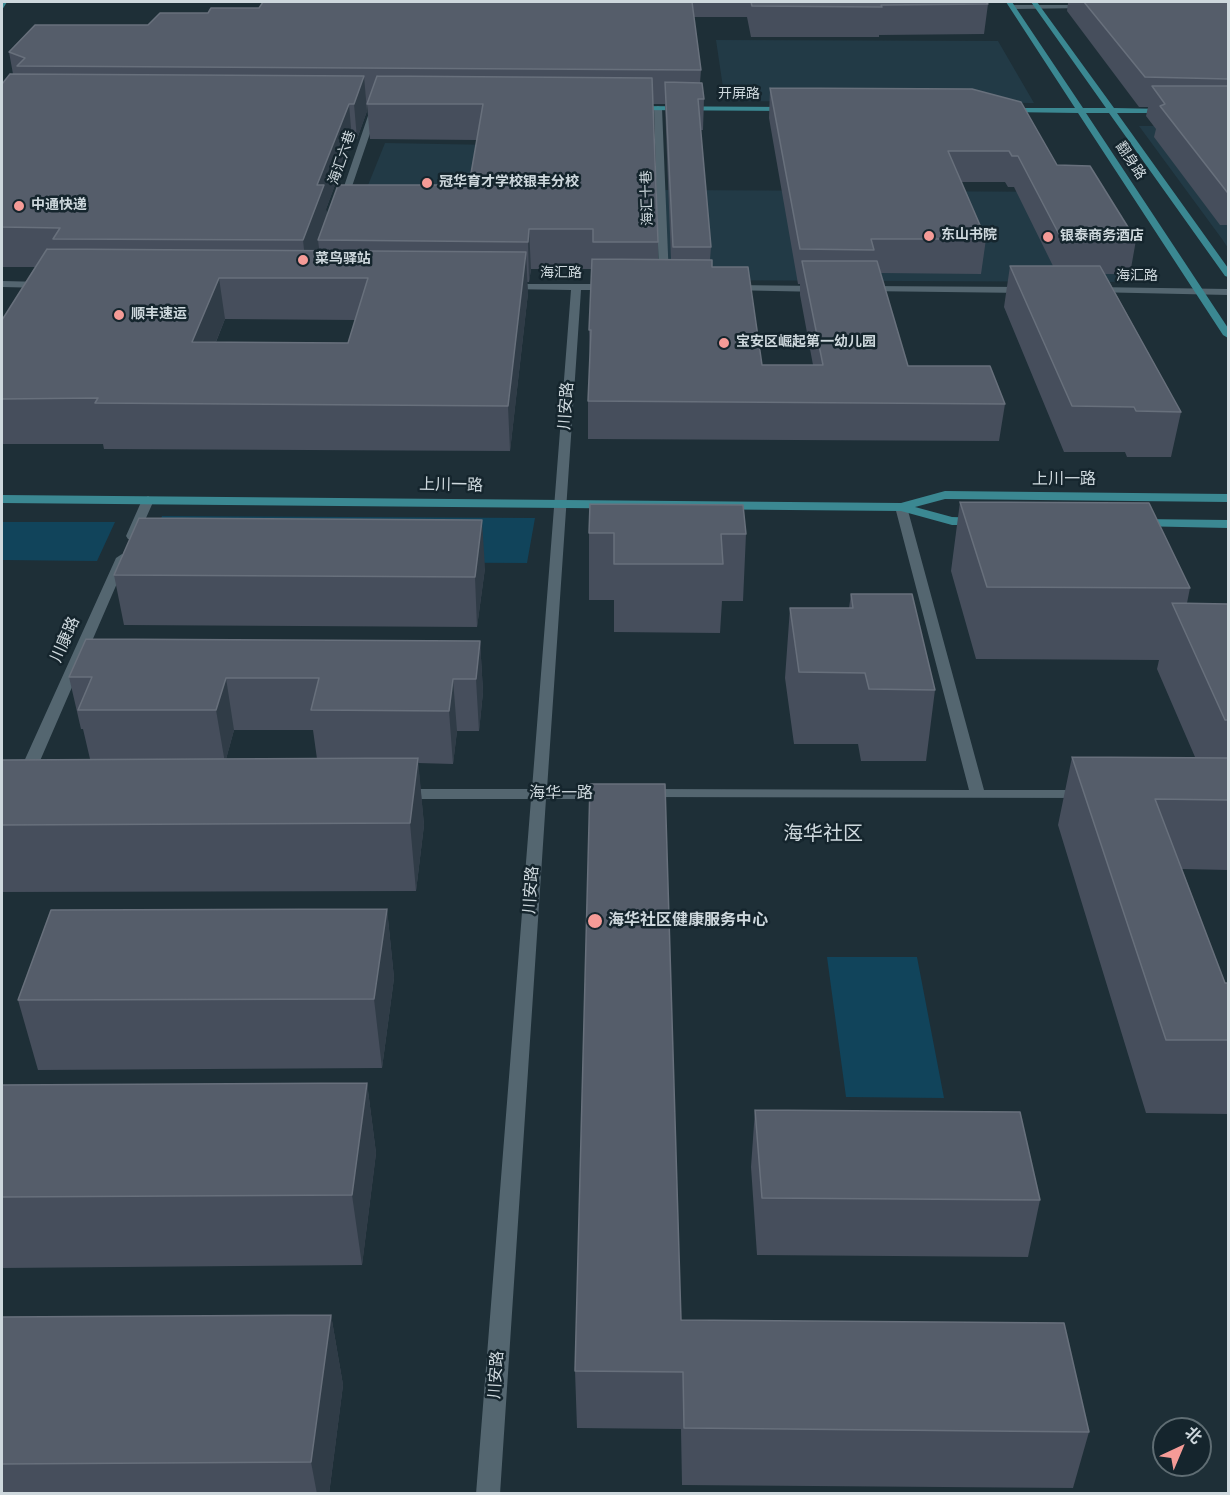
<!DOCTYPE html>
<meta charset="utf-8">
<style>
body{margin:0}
#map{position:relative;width:1230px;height:1495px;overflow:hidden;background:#1e2f37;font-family:"Nunito Sans","Noto Sans SC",sans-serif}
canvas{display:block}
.frame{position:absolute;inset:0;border:3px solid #ced8dd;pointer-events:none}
.north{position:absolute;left:1152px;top:1417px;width:60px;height:60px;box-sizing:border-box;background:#15252d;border:2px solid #5f6d73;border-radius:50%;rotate:44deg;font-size:16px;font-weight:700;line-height:24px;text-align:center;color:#ced8dd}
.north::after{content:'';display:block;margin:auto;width:21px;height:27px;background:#f59b97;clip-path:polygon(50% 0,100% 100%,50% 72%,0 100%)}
</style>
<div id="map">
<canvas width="1230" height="1495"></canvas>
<div class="frame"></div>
<div class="north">北</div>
</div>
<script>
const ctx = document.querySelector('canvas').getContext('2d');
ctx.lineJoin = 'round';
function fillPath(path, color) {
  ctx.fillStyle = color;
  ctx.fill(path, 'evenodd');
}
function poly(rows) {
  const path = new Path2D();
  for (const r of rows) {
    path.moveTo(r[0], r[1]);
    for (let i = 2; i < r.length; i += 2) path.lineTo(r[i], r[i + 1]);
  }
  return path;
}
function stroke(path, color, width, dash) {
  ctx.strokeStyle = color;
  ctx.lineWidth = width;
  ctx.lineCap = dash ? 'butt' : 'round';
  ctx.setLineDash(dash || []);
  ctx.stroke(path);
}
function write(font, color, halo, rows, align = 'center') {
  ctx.font = font + ' "Nunito Sans","Noto Sans SC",sans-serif';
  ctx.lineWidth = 5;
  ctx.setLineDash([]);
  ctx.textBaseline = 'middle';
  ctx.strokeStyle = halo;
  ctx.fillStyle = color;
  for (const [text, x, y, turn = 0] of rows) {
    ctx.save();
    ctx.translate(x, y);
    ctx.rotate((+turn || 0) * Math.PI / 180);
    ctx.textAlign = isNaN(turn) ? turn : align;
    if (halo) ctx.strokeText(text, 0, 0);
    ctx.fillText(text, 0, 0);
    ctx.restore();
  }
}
fillPath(poly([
 [716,40,998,41,1034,103,725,101],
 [1139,126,1228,126,1228,248,1222,239],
 [385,143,495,145,476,222,354,220],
 [662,190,1086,192,1140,282,666,280]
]), '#223a46');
fillPath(poly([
 [162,516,535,518,527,563,144,561],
 [2,522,115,522,97,561,2,560],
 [827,957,917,957,944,1098,846,1097]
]), '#11445b');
fillPath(poly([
 [1088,5,1090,8,1013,9,1010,7,1013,5,1088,5],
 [375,105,379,107,346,204,339,206,338,204,371,107,375,105],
 [658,106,662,108,669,279,664,282,659,279,654,108,658,106],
 [2,281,44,282,49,285,44,288,2,287,2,281],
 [509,284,611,284,616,287,611,290,581,290,547,789,607,789,615,794,607,799,546,799,500,1494,476,1494,531,799,400,799,392,794,400,789,532,789,571,290,506,289,506,285,509,284],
 [731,285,821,286,826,289,821,292,728,290,728,286,731,285],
 [866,286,1025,287,1030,290,1025,293,863,291,861,289,866,286],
 [1094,287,1228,289,1228,295,1091,292,1089,290,1094,287],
 [148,496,154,500,138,536,132,540,128,539,126,536,142,500,148,496],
 [901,503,907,507,984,790,1084,790,1089,792,1092,795,1089,798,641,797,638,794,646,789,969,790,895,507,901,503],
 [122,554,128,558,33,777,25,782,20,780,17,777,116,558,122,554]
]), '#546670');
fillPath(poly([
 [2,2,7,2,2,10,2,2],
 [1006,2,1012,2,1083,108,1106,108,1031,2,1037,2,1114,108,1166,109,1170,111,1166,113,1117,113,1228,268,1228,277,1225,276,1109,113,1086,113,1228,328,1228,338,1223,335,1078,113,1007,112,1003,110,1007,108,1075,108,1006,2],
 [632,106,788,107,792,109,788,111,635,110,632,110,632,106],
 [945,491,1228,494,1228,502,945,499,915,507,952,517,981,518,983,521,981,524,977,525,952,525,901,511,2,503,2,495,901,503,945,491],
 [1139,519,1228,520,1228,528,1135,526,1133,523,1135,520,1139,519]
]), '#3b8892');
fillPath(poly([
 [263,2,986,2,988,4,984,34,879,35,879,37,751,37,747,17,694,17,701,70,700,83,704,99,703,130,700,130,711,247,710,260,712,267,762,365,813,365,800,295,800,284,798,284,769,118,770,88,972,89,1057,165,1136,240,1130,274,1105,274,1181,412,1171,457,1127,457,1125,452,1064,452,1004,307,1010,266,1053,266,1014,187,1008,187,1005,182,961,182,986,239,981,274,880,273,908,366,1005,404,999,441,588,439,588,401,590,364,589,330,592,269,531,269,529,282,527,282,528,293,510,451,104,449,103,444,2,444,2,320,35,267,2,267,2,84,13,74,9,52,208,13,259,8],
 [367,102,368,102,367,104,370,139,477,140,469,185,327,216,326,209,352,139,357,139,367,111],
 [653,104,665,104,671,260,658,260,658,242],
 [225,319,355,320,348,343,216,342],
 [1060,2,1228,2,1228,225,1220,225,1154,137,1156,129,1146,116,1148,107,1139,107,1067,11,1068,3,1060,3],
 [960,502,1190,588,1187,603,1228,604,1228,870,1182,869,1225,983,1228,983,1228,1114,1146,1113,1058,825,1072,757,1195,757,1157,669,1159,660,976,659,951,571],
 [589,533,746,534,743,601,722,601,720,633,614,632,614,600,589,600],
 [485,568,477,627,124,625,114,575],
 [851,594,935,690,926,761,861,761,858,744,794,744,785,678,790,608,849,608],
 [480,641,483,692,479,731,457,731,453,764,418,763,424,825,416,891,2,892,2,760,90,759,83,729,81,729,69,677],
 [234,730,313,730,317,759,226,759],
 [387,909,394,978,382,1068,38,1070,18,1000],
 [367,1083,376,1153,362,1265,2,1268,2,1085],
 [755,1110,1040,1200,1028,1257,757,1255,751,1167],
 [331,1315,343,1385,329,1494,2,1494,2,1317],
 [681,1320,1089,1432,1073,1488,682,1485,681,1429,577,1428,575,1371]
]), '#464e5c');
fillPath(poly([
 [364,76,367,111,357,139,354,104],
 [349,104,352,139,326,209,328,223,318,240,319,248,308,278,307,278,303,240,317,185],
 [529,229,531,269,529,282,528,242],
 [526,252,528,293,510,451,508,406],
 [219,278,225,319,198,386,192,342],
 [482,520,485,568,477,627,475,577],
 [480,641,483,692,479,731,476,679],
 [226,678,234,730,225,763,216,710],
 [453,679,457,731,453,764,449,711],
 [418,758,424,825,416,891,410,823],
 [387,909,394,978,382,1068,374,999],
 [367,1083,376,1153,362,1265,352,1195],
 [331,1315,343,1385,329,1494,317,1494,311,1462]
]), '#303c47');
const building = poly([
 [263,2,692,2,701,70,17,66,25,58,9,52,35,25,148,25,160,13,208,13,211,8,259,8,263,2],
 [751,2,986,2,988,4,881,5,882,7,752,6,751,2],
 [1084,2,1228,2,1228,79,1145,77,1084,2],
 [10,74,364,76,354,104,349,104,317,185,324,185,303,240,53,239,60,228,2,227,2,84,10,74],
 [377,76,652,78,658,242,593,242,593,229,529,229,528,242,318,240,338,185,469,185,483,104,367,104,377,76],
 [665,82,702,83,704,99,698,99,711,247,673,247,665,82],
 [1152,86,1228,86,1228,192,1227,192,1160,106,1165,104,1152,86],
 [770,88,972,89,1021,102,1057,165,1090,166,1136,240,1062,240,1018,156,1012,156,1009,151,948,151,986,239,871,239,874,250,800,249,770,88],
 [47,249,526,252,508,406,95,403,98,398,2,399,2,320,47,249],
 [219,278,368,278,348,343,192,342,219,278],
 [592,259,712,260,712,267,748,267,762,365,823,365,802,261,877,261,908,366,990,366,1005,404,588,401,591,330,589,330,592,259],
 [1010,266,1100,266,1181,412,1136,411,1134,407,1072,406,1010,266],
 [960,502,1149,503,1190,588,987,587,960,502],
 [590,504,743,505,746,534,721,534,723,564,614,564,614,533,589,533,590,504],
 [139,518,482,520,475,577,114,575,139,518],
 [851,594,912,594,935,690,869,689,865,673,799,672,790,608,853,608,851,594],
 [1172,603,1228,604,1228,720,1225,720,1172,603],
 [86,639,480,641,476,679,453,679,449,711,311,710,319,678,226,678,216,710,78,710,92,677,69,677,86,639],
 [1072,757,1228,758,1228,800,1155,799,1225,983,1228,983,1228,1040,1166,1040,1072,757],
 [418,758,410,823,2,825,2,760,418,758],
 [590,784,665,784,681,1320,1064,1323,1089,1432,684,1428,683,1372,575,1371,590,784],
 [387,909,374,999,18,1000,51,910,387,909],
 [367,1083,352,1195,2,1197,2,1085,367,1083],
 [755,1110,1020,1112,1040,1200,762,1198,755,1110],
 [331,1315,311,1462,2,1464,2,1317,331,1315]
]);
fillPath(building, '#555d6a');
stroke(building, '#68707c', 1.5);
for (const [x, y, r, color] of [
 [427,183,6,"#f59b97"],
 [19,206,6,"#f59b97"],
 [929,236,6,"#f59b97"],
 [1048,237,6,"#f59b97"],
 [303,260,6,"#f59b97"],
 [119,315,6,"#f59b97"],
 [724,343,6,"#f59b97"],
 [595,921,8,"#f59b97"]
]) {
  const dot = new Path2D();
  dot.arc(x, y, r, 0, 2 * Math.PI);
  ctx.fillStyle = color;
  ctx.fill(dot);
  stroke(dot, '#15252d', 2);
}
write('14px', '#ced8dd', '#15252d', [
 ["开屏路",739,95],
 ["海汇六巷",343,158,-71],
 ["翻身路",1130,161,56],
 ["海汇十巷",648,198,-92],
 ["海汇路",561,274],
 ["海汇路",1137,277]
]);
write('bold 14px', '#ced8dd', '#15252d', [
 ["冠华育才学校银丰分校",439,183],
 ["中通快递",31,206],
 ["东山书院",941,236],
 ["银泰商务酒店",1060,237],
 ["菜鸟驿站",315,260],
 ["顺丰速运",131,315],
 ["宝安区崛起第一幼儿园",736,343]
], 'left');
write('16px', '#ced8dd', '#15252d', [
 ["川安路",567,406,-86],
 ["上川一路",1064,480],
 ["上川一路",451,486,1],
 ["川康路",66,640,-66],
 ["海华一路",561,794],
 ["川安路",532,890,-86],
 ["川安路",497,1375,-86]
]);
write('bold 16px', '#ced8dd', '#15252d', [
 ["海华社区健康服务中心",608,921]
], 'left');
write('20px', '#ced8dd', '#15252d', [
 ["海华社区",823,835]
]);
</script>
